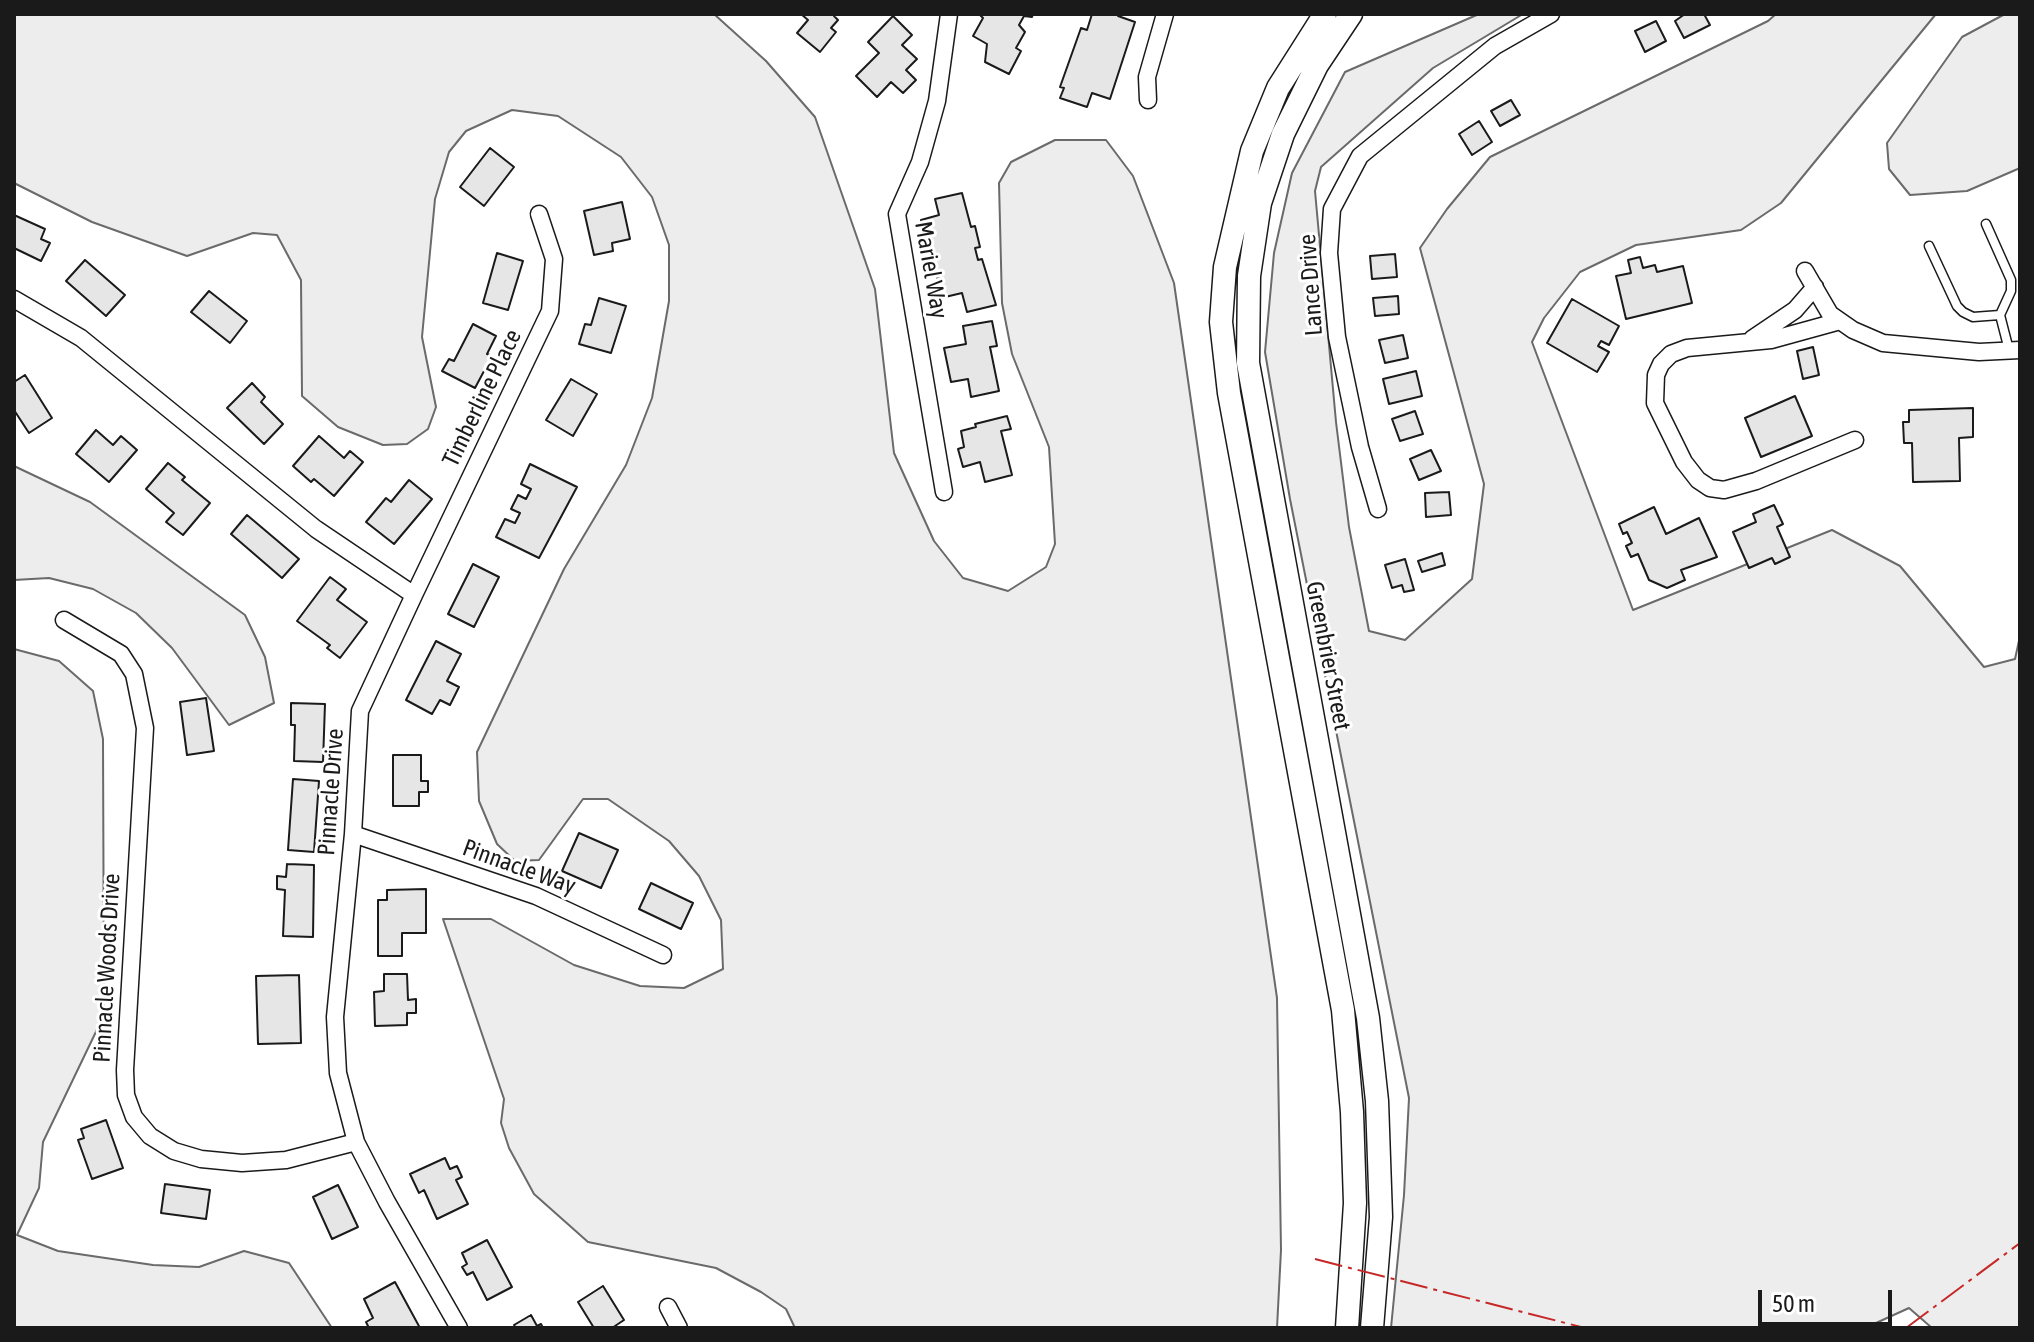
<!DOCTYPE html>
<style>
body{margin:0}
#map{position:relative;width:2034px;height:1342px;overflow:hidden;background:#fff;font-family:"Asap Condensed",sans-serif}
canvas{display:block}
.frame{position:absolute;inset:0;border:16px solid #1a1a1a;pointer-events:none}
.scale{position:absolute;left:1758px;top:1290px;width:134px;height:36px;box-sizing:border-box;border:4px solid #1a1a1a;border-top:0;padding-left:10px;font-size:24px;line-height:28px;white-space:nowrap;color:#1a1a1a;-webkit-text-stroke:6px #fff;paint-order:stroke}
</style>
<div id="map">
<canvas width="2034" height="1342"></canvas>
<div class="frame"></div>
<div class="scale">50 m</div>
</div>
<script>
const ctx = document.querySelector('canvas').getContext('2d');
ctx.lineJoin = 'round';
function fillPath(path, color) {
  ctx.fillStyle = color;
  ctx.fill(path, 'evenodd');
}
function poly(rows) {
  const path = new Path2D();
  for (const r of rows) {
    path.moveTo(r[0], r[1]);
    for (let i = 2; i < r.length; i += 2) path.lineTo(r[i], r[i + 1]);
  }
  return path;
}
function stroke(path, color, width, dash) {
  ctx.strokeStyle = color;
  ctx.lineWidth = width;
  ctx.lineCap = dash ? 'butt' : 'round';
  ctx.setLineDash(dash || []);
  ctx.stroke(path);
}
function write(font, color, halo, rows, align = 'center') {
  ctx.font = font + ' "Asap Condensed",sans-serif';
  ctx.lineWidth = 6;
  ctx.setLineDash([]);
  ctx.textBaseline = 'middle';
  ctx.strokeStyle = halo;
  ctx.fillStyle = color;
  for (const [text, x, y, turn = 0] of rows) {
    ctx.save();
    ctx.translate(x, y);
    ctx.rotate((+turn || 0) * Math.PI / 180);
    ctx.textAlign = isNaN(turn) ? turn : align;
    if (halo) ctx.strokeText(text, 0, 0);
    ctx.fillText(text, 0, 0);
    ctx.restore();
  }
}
const built = poly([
 [14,14,714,14,766,61,815,117,875,289,894,453,934,541,963,578,1008,591,1046,567,1055,544,1049,447,1012,354,1002,303,999,183,1011,162,1055,140,1106,140,1133,176,1174,283,1277,998,1281,1250,1277,1328,795,1328,786,1309,761,1292,716,1268,588,1242,534,1194,509,1148,501,1123,504,1099,443,919,491,919,574,965,640,986,684,988,723,969,721,920,699,876,669,841,608,799,583,799,539,860,515,861,497,844,479,801,477,752,564,569,626,465,652,398,669,301,669,245,652,197,621,157,558,116,512,110,466,131,449,152,435,199,422,337,436,407,428,429,407,444,383,445,338,427,302,396,301,280,277,235,253,233,187,256,92,222,14,183,14,14],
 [1479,14,1523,14,1433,68,1321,167,1315,191,1336,422,1349,527,1369,631,1405,640,1472,579,1484,484,1420,248,1447,209,1490,157,1768,21,1776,14,1936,14,1781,203,1741,230,1636,245,1580,272,1544,318,1532,342,1633,610,1832,530,1900,566,1984,667,2015,659,2020,636,2020,1328,1932,1328,1909,1308,1865,1328,1391,1328,1404,1195,1409,1098,1290,499,1265,352,1274,253,1292,173,1345,72,1479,14],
 [2005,14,2020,14,2020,168,1967,191,1910,195,1889,169,1887,143,1962,37,2005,14],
 [14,466,90,502,245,615,265,657,274,703,229,725,172,648,136,613,93,589,49,578,14,580,14,466],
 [14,649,59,661,93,691,103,739,104,1015,43,1142,39,1188,17,1235,58,1251,153,1265,199,1267,244,1251,289,1263,332,1328,14,1328,14,649]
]);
fillPath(built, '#ededed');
stroke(built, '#6a6a6a', 2);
const building = poly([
 [801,14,836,14,834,16,838,20,831,28,836,32,820,52,797,33,808,20,801,14],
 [979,14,1033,14,1032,17,1024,16,1019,25,1025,32,1016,48,1021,51,1009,74,985,62,987,44,973,36,983,18,979,14],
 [1092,14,1118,14,1118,16,1135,22,1110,99,1092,93,1087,107,1060,98,1064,88,1060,87,1081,28,1087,30,1092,14],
 [1685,14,1704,14,1710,25,1684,38,1675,21,1685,14],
 [893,16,912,35,902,45,917,59,906,70,916,80,903,93,891,82,877,97,856,76,879,53,868,42,893,16],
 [1656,21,1666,41,1645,52,1635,31,1656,21],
 [1511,100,1520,115,1500,126,1491,111,1511,100],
 [1479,121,1492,142,1472,155,1459,134,1479,121],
 [490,148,514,167,484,206,460,187,490,148],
 [962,193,971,227,975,226,980,247,975,248,978,260,982,259,996,305,967,312,962,293,945,297,940,277,937,278,928,236,925,237,921,220,939,215,935,199,962,193],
 [622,202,630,239,612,243,613,251,594,255,584,211,622,202],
 [14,215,45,229,41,239,50,243,41,261,14,248,14,215],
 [497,253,523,261,508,310,483,303,497,253],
 [1395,254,1397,277,1372,279,1370,256,1395,254],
 [1640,257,1643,268,1655,265,1657,272,1683,266,1692,303,1626,319,1616,276,1631,273,1628,260,1640,257],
 [85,260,125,295,106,316,66,281,85,260],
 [209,291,247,321,230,343,191,312,209,291],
 [1398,296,1399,314,1375,316,1373,298,1398,296],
 [599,298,626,306,611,353,579,344,585,324,591,325,599,298],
 [1572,299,1619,326,1609,345,1601,341,1598,346,1609,352,1597,372,1547,343,1572,299],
 [992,321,997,346,990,347,999,391,971,397,968,379,951,382,944,348,966,344,963,326,992,321],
 [473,324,496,336,487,354,492,356,475,388,442,371,449,359,454,361,473,324],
 [1403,335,1408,358,1385,363,1379,340,1403,335],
 [1813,347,1819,375,1803,379,1797,351,1813,347],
 [1416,371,1422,396,1389,404,1383,379,1416,371],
 [25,375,52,418,29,433,14,410,14,382,25,375],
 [571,379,597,394,573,436,546,420,571,379],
 [252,383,265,397,261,402,283,424,264,444,227,408,252,383],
 [1795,396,1812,436,1761,457,1745,418,1795,396],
 [1973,408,1973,437,1959,438,1960,481,1913,482,1912,443,1904,443,1903,422,1909,422,1909,410,1973,408],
 [1415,411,1423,434,1400,441,1392,419,1415,411],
 [1007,416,1011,429,1001,431,1012,475,985,482,980,462,963,467,958,449,964,447,961,431,976,427,975,424,1007,416],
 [96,430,113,445,121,436,137,450,109,482,76,454,96,430],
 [319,436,344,458,350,451,363,462,334,496,314,479,311,482,293,466,319,436],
 [1431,450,1441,471,1419,480,1410,459,1431,450],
 [168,463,185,477,182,480,210,503,183,535,166,522,174,513,146,489,168,463],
 [530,464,577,487,539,558,496,537,505,519,515,523,520,513,511,509,518,495,526,499,531,489,521,484,530,464],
 [409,480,432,499,394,544,366,522,386,498,391,502,409,480],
 [1449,492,1451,515,1426,517,1425,493,1449,492],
 [1774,505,1783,524,1777,527,1790,557,1775,564,1772,558,1749,568,1733,532,1756,522,1753,514,1774,505],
 [1654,507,1666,534,1699,518,1717,557,1681,570,1685,580,1667,588,1649,580,1638,554,1631,557,1626,546,1632,543,1627,532,1623,534,1619,524,1654,507],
 [247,515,299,559,282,578,231,534,247,515],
 [1442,553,1445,565,1422,572,1418,561,1442,553],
 [1405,559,1414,590,1404,592,1402,585,1392,588,1385,565,1405,559],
 [473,564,499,577,474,627,448,614,473,564],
 [330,577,346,589,337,600,367,622,340,658,327,648,330,645,297,621,330,577],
 [436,641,461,654,447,681,459,687,450,705,440,700,432,714,406,700,436,641],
 [206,698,214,751,187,755,180,702,206,698],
 [291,703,325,704,323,762,294,761,295,725,291,725,291,703],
 [393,755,421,755,421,781,428,781,428,792,419,792,419,806,393,806,393,755],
 [293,779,319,781,314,852,288,850,293,779],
 [579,833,618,850,601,888,562,871,579,833],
 [287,864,314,865,313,937,283,936,285,890,277,889,277,876,286,877,287,864],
 [651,883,693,903,681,929,639,909,651,883],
 [426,889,426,933,402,933,402,956,378,956,378,900,387,900,387,890,426,889],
 [384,974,407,974,408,1000,416,999,416,1013,407,1013,407,1025,375,1026,374,992,384,991,384,974],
 [299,975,301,1043,258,1044,256,976,299,975],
 [106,1120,123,1168,92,1179,78,1140,84,1138,81,1129,106,1120],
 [445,1158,450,1169,457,1166,462,1177,456,1180,468,1204,437,1219,424,1190,419,1193,410,1174,445,1158],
 [165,1184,210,1190,206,1219,161,1213,165,1184],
 [338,1185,358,1227,332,1239,313,1197,338,1185],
 [487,1240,512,1287,487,1300,473,1272,467,1275,462,1267,467,1264,462,1253,487,1240],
 [395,1282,420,1328,369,1328,366,1322,373,1318,364,1299,395,1282],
 [603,1286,624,1320,612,1328,594,1328,578,1302,603,1286],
 [531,1315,537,1326,541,1324,543,1328,516,1328,514,1325,531,1315]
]);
fillPath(building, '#e6e6e6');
stroke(building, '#1a1a1a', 2);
const lane = poly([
 [1986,224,2011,280,2011,291,2000,315,2009,350],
 [1929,246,1957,306,1963,312,1973,317,2000,315]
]);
const street = poly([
 [1148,100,1147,77,1165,14],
 [1805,271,1830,314,1853,330,1883,343,1979,352,2020,350],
 [14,299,81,338,316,529,414,595,360,711,353,834,335,1017,338,1073,356,1142,387,1202,459,1328],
 [1840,321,1771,340,1687,348,1671,354,1661,364,1656,375,1655,403,1684,462,1698,480,1710,488,1724,490,1756,481,1855,440],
 [1752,339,1795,310,1815,287],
 [944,492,897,214,920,162,937,101,949,14],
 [1378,509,1360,447,1337,337,1329,253,1332,209,1360,156,1495,46,1551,14],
 [414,595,550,311,554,259,539,214],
 [64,620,121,654,134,674,145,728,125,1070,126,1095,134,1117,150,1136,174,1151,201,1159,242,1163,286,1160,356,1142],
 [353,834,536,896,663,955],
 [668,1307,679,1328]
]);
const secondary = poly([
 [1325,14,1278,88,1252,151,1225,267,1221,322,1229,393,1343,1010,1352,1112,1355,1203,1347,1328],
 [1351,14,1317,65,1283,134,1260,203,1249,276,1248,363,1368,1018,1377,1101,1381,1217,1372,1328]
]);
stroke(lane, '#1a1a1a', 11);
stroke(street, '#1a1a1a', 19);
stroke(secondary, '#1a1a1a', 25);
stroke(lane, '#fff', 8);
stroke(street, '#fff', 16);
stroke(secondary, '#fff', 22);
stroke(poly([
 [1315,1259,1585,1328],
 [1906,1328,2020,1243]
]), '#c62828', 2, [28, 6, 4, 6]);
write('24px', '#1a1a1a', '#fff', [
 ["Mariel Way",931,270,80],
 ["Lance Drive",1311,285,-94],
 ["Timberline Place",482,398,-64],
 ["Greenbrier Street",1328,656,79],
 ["Pinnacle Drive",331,792,-86],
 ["Pinnacle Way",519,867,20],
 ["Pinnacle Woods Drive",107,968,-87]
]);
</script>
